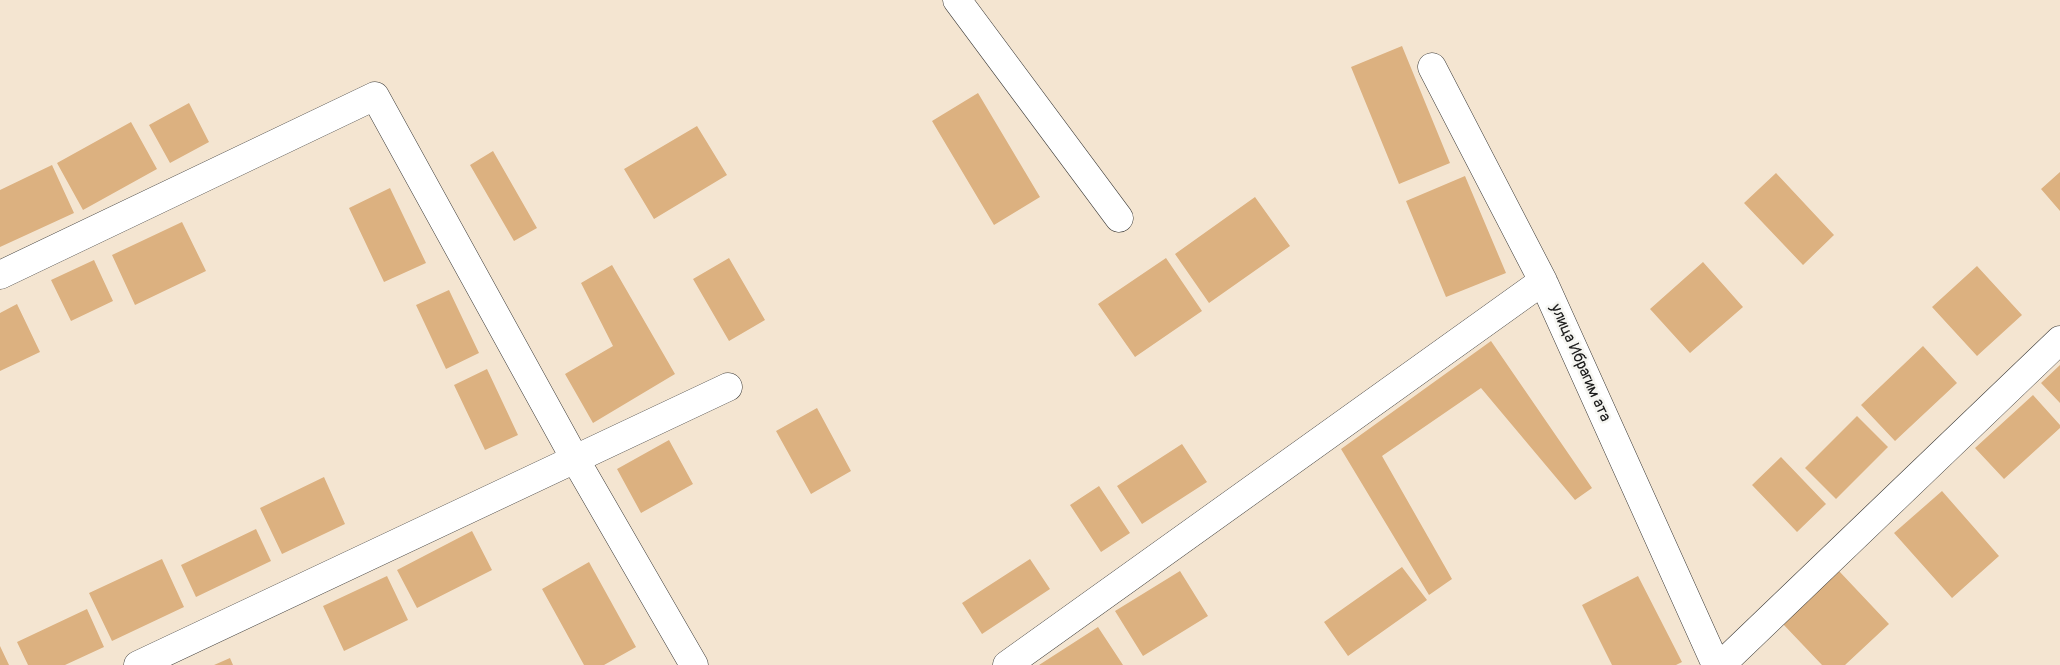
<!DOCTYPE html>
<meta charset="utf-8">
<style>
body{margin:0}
canvas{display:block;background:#f4e5d1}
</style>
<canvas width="2060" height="665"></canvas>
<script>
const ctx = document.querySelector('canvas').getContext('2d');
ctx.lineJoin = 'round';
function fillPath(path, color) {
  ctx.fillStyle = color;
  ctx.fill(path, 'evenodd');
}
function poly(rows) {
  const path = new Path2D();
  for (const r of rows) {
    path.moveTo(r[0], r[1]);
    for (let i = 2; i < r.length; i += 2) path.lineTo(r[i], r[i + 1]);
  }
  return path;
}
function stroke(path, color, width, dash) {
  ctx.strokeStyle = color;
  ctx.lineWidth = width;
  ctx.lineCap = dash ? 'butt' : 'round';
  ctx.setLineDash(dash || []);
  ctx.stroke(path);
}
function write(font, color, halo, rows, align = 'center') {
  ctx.font = font + ' Pangolin,sans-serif';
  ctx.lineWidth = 5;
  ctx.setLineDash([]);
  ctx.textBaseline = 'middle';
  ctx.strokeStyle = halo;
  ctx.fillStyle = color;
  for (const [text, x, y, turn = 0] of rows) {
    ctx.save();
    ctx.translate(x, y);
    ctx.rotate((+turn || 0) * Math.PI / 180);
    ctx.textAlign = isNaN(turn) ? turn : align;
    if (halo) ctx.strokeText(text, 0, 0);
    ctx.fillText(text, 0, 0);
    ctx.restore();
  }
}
fillPath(poly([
 [1402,46,1450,163,1399,184,1351,67],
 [978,93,1040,197,994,225,932,121],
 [189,103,209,142,170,163,149,125],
 [131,122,157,169,83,210,57,163],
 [697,126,727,175,654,219,624,169],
 [493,151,537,228,514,241,470,165],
 [52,165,74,213,0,247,0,190],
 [2060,172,2060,211,2041,189],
 [1776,173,1834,235,1803,265,1744,203],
 [1465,176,1506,273,1446,297,1406,201],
 [390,188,426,263,384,282,349,208],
 [1255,197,1290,246,1209,303,1175,254],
 [182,222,206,271,135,305,112,255],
 [729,258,765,320,729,341,693,279],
 [1166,258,1202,311,1135,357,1098,304],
 [94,260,113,301,71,321,51,280],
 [1703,262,1743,307,1690,353,1650,309],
 [612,265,675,374,593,423,565,374,613,346,581,283],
 [1977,266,2022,315,1977,356,1932,307],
 [449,290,479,353,446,369,416,305],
 [17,304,40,352,0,371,0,313],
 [1491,341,1592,488,1575,500,1481,388,1382,456,1452,579,1429,595,1341,449],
 [1923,346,1957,383,1895,441,1861,405],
 [2060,365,2060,403,2041,383],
 [487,369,518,435,485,450,454,385],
 [2033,395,2060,425,2060,428,2004,479,1975,448],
 [817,408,851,471,811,494,776,431],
 [1857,416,1888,447,1836,499,1805,468],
 [669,440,693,484,641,513,617,469],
 [1182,444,1207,482,1142,524,1117,486],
 [1781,457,1826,504,1797,532,1752,485],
 [324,477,345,524,282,554,260,508],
 [1099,486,1130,533,1101,552,1070,505],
 [1942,491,1999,556,1952,598,1894,533],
 [256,529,271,561,196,597,181,565],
 [472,531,492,570,417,608,397,570],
 [162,559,184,607,112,641,89,593],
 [1030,559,1050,589,982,634,962,603],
 [589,562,636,647,604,665,584,665,542,589],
 [1402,567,1427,600,1348,656,1324,622],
 [1180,571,1208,616,1143,656,1115,611],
 [1839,571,1889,624,1845,665,1822,665,1783,624],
 [387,576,408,620,344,651,323,606],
 [1638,576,1682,662,1676,665,1612,665,1582,605],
 [87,609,104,647,65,665,28,665,17,642],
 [1098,627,1123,665,1039,665],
 [0,646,9,665,0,665],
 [230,658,233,665,214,665]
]), '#dcb180');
const street = poly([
 [957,0,1119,218],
 [1432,67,1543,281,1716,665],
 [0,275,375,96,575,459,694,665],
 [138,665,728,387],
 [1007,665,1543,281],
 [1721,665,2060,340]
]);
stroke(street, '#3c3a37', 29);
stroke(street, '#fff', 28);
write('16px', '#1c1c1c', '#f6f6f2', [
 ["улица Ибрагим ата",1580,363,66]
]);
</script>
